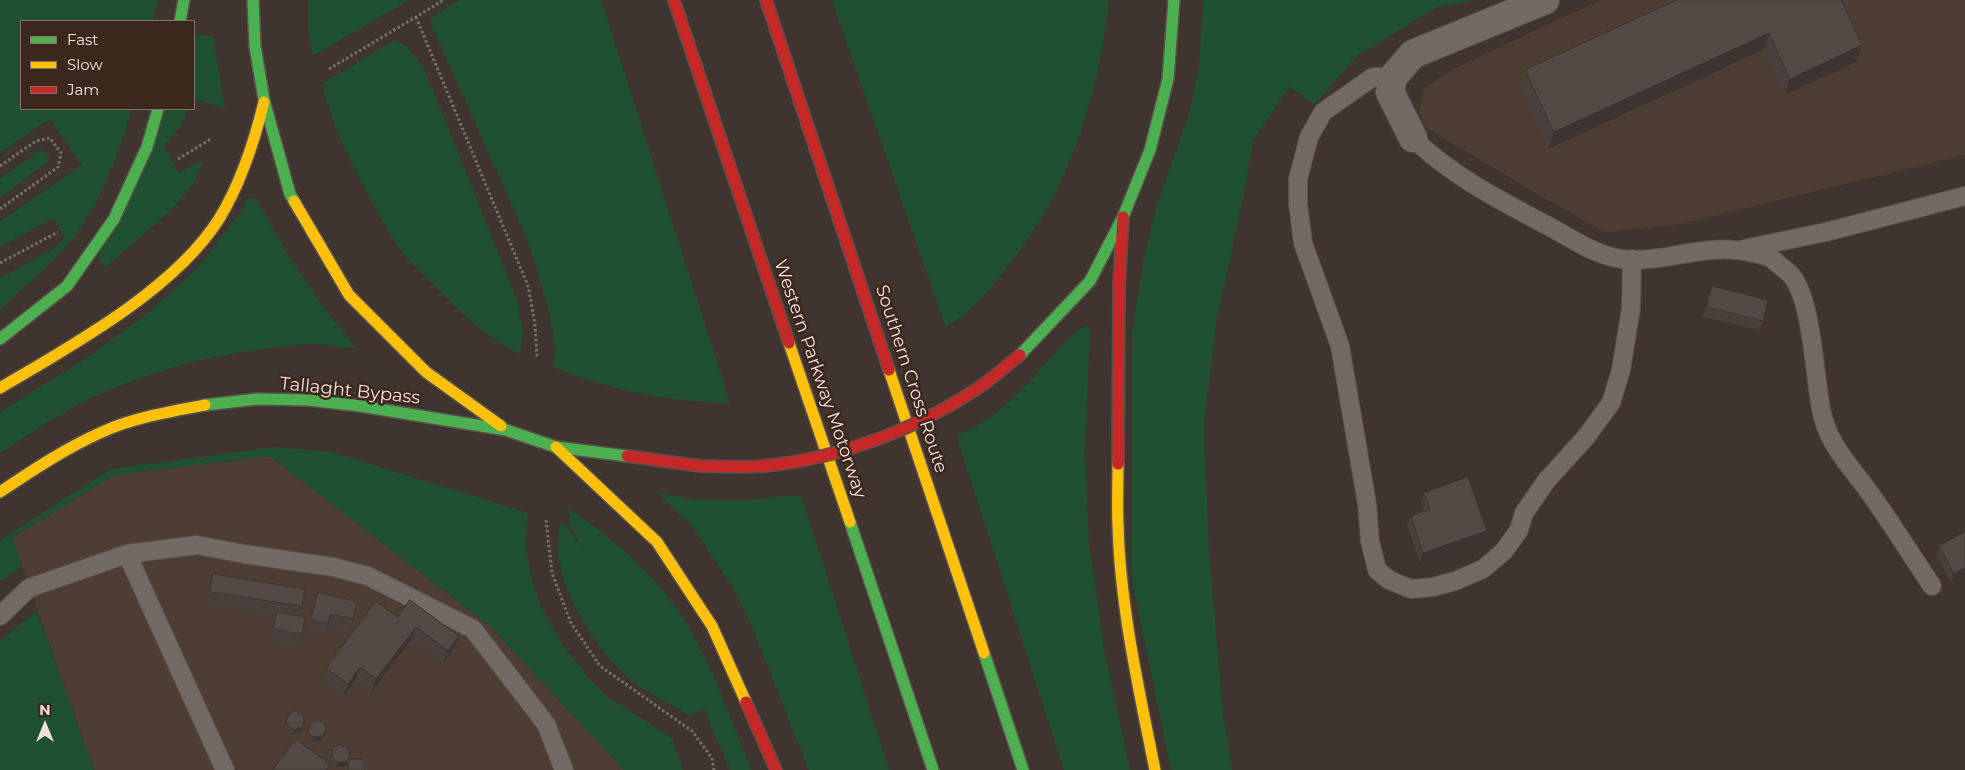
<!DOCTYPE html>
<style>
body{margin:0}
#map{position:relative;width:1965px;height:770px;overflow:hidden;background:#40342e;font-family:Montserrat,sans-serif}
canvas{display:block}
.legend{position:absolute;left:20px;top:20px;width:175px;height:90px;box-sizing:border-box;background:#3c271d;border:1px solid #847269;margin:0;padding:6px 9px;list-style:none;font-size:15px;color:#f0e2db}
.legend li{display:flex;align-items:center;gap:10px;height:25px}
.legend b{width:25px;border:1px solid #847269}
.north{position:absolute;left:20px;top:700px;width:50px;height:50px;-webkit-text-stroke:4px #3c271d;paint-order:stroke;rotate:0deg;font-size:14px;font-weight:700;line-height:20px;text-align:center;color:#f0e2db}
.north::after{content:'';display:block;margin:auto;width:18px;height:22px;background:#f0e2db;clip-path:polygon(50% 0,100% 100%,50% 72%,0 100%)}
</style>
<div id="map">
<canvas width="1965" height="770"></canvas>
<ul class="legend">
<li><b style="height:6px;background:#4caf50"></b>Fast</li>
<li><b style="height:6px;background:#ffc107"></b>Slow</li>
<li><b style="height:6px;background:#c62828"></b>Jam</li>
</ul>
<div class="north">N</div>
</div>
<script>
const g = document.querySelector('canvas').getContext('2d');
g.lineJoin = 'round';
function fillPath(path, color) { g.fillStyle = color; g.fill(path, 'evenodd'); }
function stroke(path, color, width, dash) { g.strokeStyle = color; g.lineWidth = width; g.lineCap = dash ? 'butt' : 'round'; g.setLineDash(dash || []); g.stroke(path); }
function write(font, color, halo, rows, align = 'center') {
  g.font = font + ' Montserrat,sans-serif'; g.lineWidth = 5; g.setLineDash([]); g.textBaseline = 'middle'; g.strokeStyle = halo; g.fillStyle = color; for (const [text, x, y, turn = 0] of rows) {
    g.save(); g.translate(x, y); g.rotate((+turn || 0) * Math.PI / 180); g.textAlign = isNaN(turn) ? turn : align; if (halo) g.strokeText(text, 0, 0); g.fillText(text, 0, 0); g.restore();
  }
}
fillPath(new Path2D(`
 M1601 0H1965V155L1676 225 1605 232 1551 202 1425 127 1419 112 1424 89 1455 68Z
 M270 456 492 628 624 770H94L12 538 114 475Z`), '#4d3d32');
fillPath(new Path2D(`
 M0 0H158L153 21H21V109H131C121 150 97 211 69 243 48 267 23 288 0 310V278L55 248 65 238 53 218 0 247V221L82 165 50 119 0 153Z
 M309 0H409L313 56 309 33Z
 M459 0H601L730 403C691 402 651 397 612 387 592 382 573 374 553 368L555 350 550 314 528 241 431 24 432 17Z
 M832 0H1109C1098 99 1068 195 1003 272 994 283 986 295 976 304 966 313 956 320 946 328Z
 M1203 0H1479L1437 7 1357 56 1314 105 1290 86 1253 141 1244 194 1217 317 1204 424 1209 553 1223 712 1232 770H1171L1131 575 1132 332 1143 263 1157 205 1188 117 1199 69Z
 M194 35 213 36 225 108 194 99Z
 M393 41C409 43 416 58 425 71L517 300 523 332 520 354C491 340 467 319 445 296 432 283 419 271 407 258 392 240 380 217 369 196 349 159 332 125 322 84Z
 M167 109H187L182 124 164 146 179 173 204 159 194 183 171 210 105 268 98 257Z
 M42 149 50 160 0 198V178Z
 M247 199H256L287 253 326 311 356 348C341 348 326 344 311 344 229 350 147 368 74 407 48 421 24 438 0 454V412L91 355 148 313 198 268 242 210Z
 M1084 326 1090 328 1085 453 1089 544 1105 653 1130 770H1064L957 437C972 428 989 419 1002 408 1032 385 1054 347 1084 326Z
 M274 447 332 452 528 513 525 544 531 577 540 605 561 643 588 677 609 698 672 738 683 770H624L492 628 270 456 114 475 12 538 22 566 0 582V540L111 469Z
 M658 493 699 500H748L801 495 889 770H809L749 619 730 583 694 528Z
 M568 508C621 544 669 586 698 644 719 684 734 728 751 770H730L704 709 689 715C671 704 652 696 636 684 597 654 545 574 561 524L566 526 585 552 570 526Z
 M37 611 45 633 94 770H0V641Z`), '#1f5031');
const lane = new Path2D(`
 M1393 77H1373L1323 112 1309 137 1298 179V204L1303 243 1340 346 1367 504 1370 541 1377 570 1389 580 1411 589 1433 587 1455 581 1483 569 1504 551 1519 530 1524 513 1547 480 1586 437 1611 403 1621 370 1631 308 1632 259
 M1413 138C1451 176 1505 203 1552 228 1574 240 1597 256 1622 259 1667 264 1706 241 1753 253 1758 254 1766 255 1771 258 1777 263 1783 268 1789 273 1814 297 1814 385 1823 418 1832 450 1854 470 1872 496 1893 526 1912 556 1932 586
 M1744 249 1826 232 1965 196
 M127 554 197 545 244 554 333 567 368 576 473 629 546 724 564 770
 M0 616 29 588 127 554 225 770`);
const street = new Path2D(`
 M1413 138 1390 92 1393 77 1413 54 1545 0`);
const fast = new Path2D(`
 M253 0 255 46 264 100 290 194 294 201
 M180 21 184 0
 M0 339 67 286 114 219 147 147 158 109
 M1020 355 1090 281 1123 217 1150 150 1168 79 1174 0
 M205 405 257 399 308 400 360 406 506 430 556 447 627 456
 M850 522 933 770
 M984 653 1023 770`);
const slow = new Path2D(`
 M294 201 349 295 426 372 501 426
 M789 343 850 522
 M889 370 984 653
 M0 388C71 346 174 290 219 219 241 183 254 143 264 102
 M556 447 657 542 712 626 746 702
 M1118 464C1118 484 1117 505 1118 525 1120 606 1139 690 1155 770
 M0 492C33 470 66 448 102 432 132 418 172 411 205 405`);
const jam = new Path2D(`
 M674 0 789 343
 M766 0 889 370
 M627 456 700 466
 M1118 464 1119 287 1123 217
 M746 702 776 770`);
stroke(lane, '#5a504b', 20);
stroke(street, '#5a504b', 30);
stroke(fast, '#5a504b', 14);
stroke(slow, '#5a504b', 14);
stroke(jam, '#5a504b', 14);
stroke(new Path2D(`
 M416 17 528 286 535 324 537 358
 M329 69 444 0
 M178 159 211 139
 M0 166 36 141 50 138 61 153 58 167 0 209
 M0 263 58 232
 M546 520 552 573 571 623 600 666 692 731 712 758 714 770`), '#78706c', 3, [2.5, 2.5]);
stroke(lane, '#726a64', 18);
stroke(street, '#726a64', 28);
stroke(fast, '#4caf50', 11);
stroke(slow, '#ffc107', 11);
stroke(jam, '#c62828', 11);
const jamBridge = new Path2D(`
 M700 466C722 466 743 468 765 466 842 458 920 428 984 384 997 375 1008 364 1020 355`);
stroke(jamBridge, '#5a504b', 14, []);
stroke(jamBridge, '#c62828', 11);
fillPath(new Path2D(`
 M1677 0 1856 62 1784 95 1763 50 1548 149 1519 87 1525 70Z
 M1712 286 1763 321 1760 330 1703 317 1708 296Z
 M1424 493 1487 531 1483 541 1420 563 1407 525 1411 516 1424 511 1421 502Z
 M1965 532V576L1951 583 1936 556 1939 546Z
 M213 574 302 606 299 616 302 634 297 648 269 642 272 625 275 616 206 605 208 588Z
 M318 592 353 619 348 633 327 627 323 637 306 633 313 605Z
 M397 617 459 636 454 649 443 664 411 640 371 693 355 681 343 697 322 682 326 668Z
 M289 714 301 731 293 735 287 732 284 727Z
 M308 728 326 729 321 741 312 742 307 738 306 732Z
 M332 753 350 757 348 762 344 767H336L331 763 330 758Z`), '#48403b');
fillPath(new Path2D(`
 M1769 33 1763 50 1548 149 1554 132Z
 M1862 45 1856 62 1784 95 1790 79Z
 M1487 531 1483 541 1420 563 1423 553Z
 M1965 568V576L1951 583 1954 574Z
 M416 627 411 640 371 693 376 679Z
 M459 636 454 649 443 664 448 651Z
 M360 667 355 681 343 697 348 684Z
 M303 726 301 731 293 735 295 730Z
 M326 729 321 741 312 742 314 737Z
 M350 757 348 762 344 767H336L337 762Z`), '#3b3430');
const building = new Path2D(`
 M1677 0H1841L1862 45 1790 79 1769 33 1554 132 1525 70Z
 M1712 286 1768 300 1763 321 1707 307Z
 M1468 477 1487 531 1423 553 1411 516 1430 509 1424 493Z
 M1965 532V568L1954 574 1939 546Z
 M213 574 305 589 302 606 210 592Z
 M318 592 357 602 353 619 331 614 328 624 311 619Z
 M410 600 459 636 448 651 416 627 376 679 360 667 348 684 326 668 376 601 397 617Z
 M277 612 305 617 302 634 273 629Z
 M294 711 302 714 304 720 303 726 295 730 289 727 286 722 289 714Z
 M319 720 324 723 326 729 322 736 314 737 309 734 308 728 311 723Z
 M296 739 330 764 326 770H273Z
 M340 745 348 748 350 757 346 762H337L333 758 332 753 334 747Z
 M352 759H361L365 764V770H348V763Z`);
fillPath(building, '#544a45');
stroke(building, '#3b3430', 1);
write('18px', '#f0e2db', '#3c271d', [
 ["Western Parkway Motorway",820,379,71],
 ["Southern Cross Route",911,379,72],
 ["Tallaght Bypass",350,391,6]
]);
</script>
